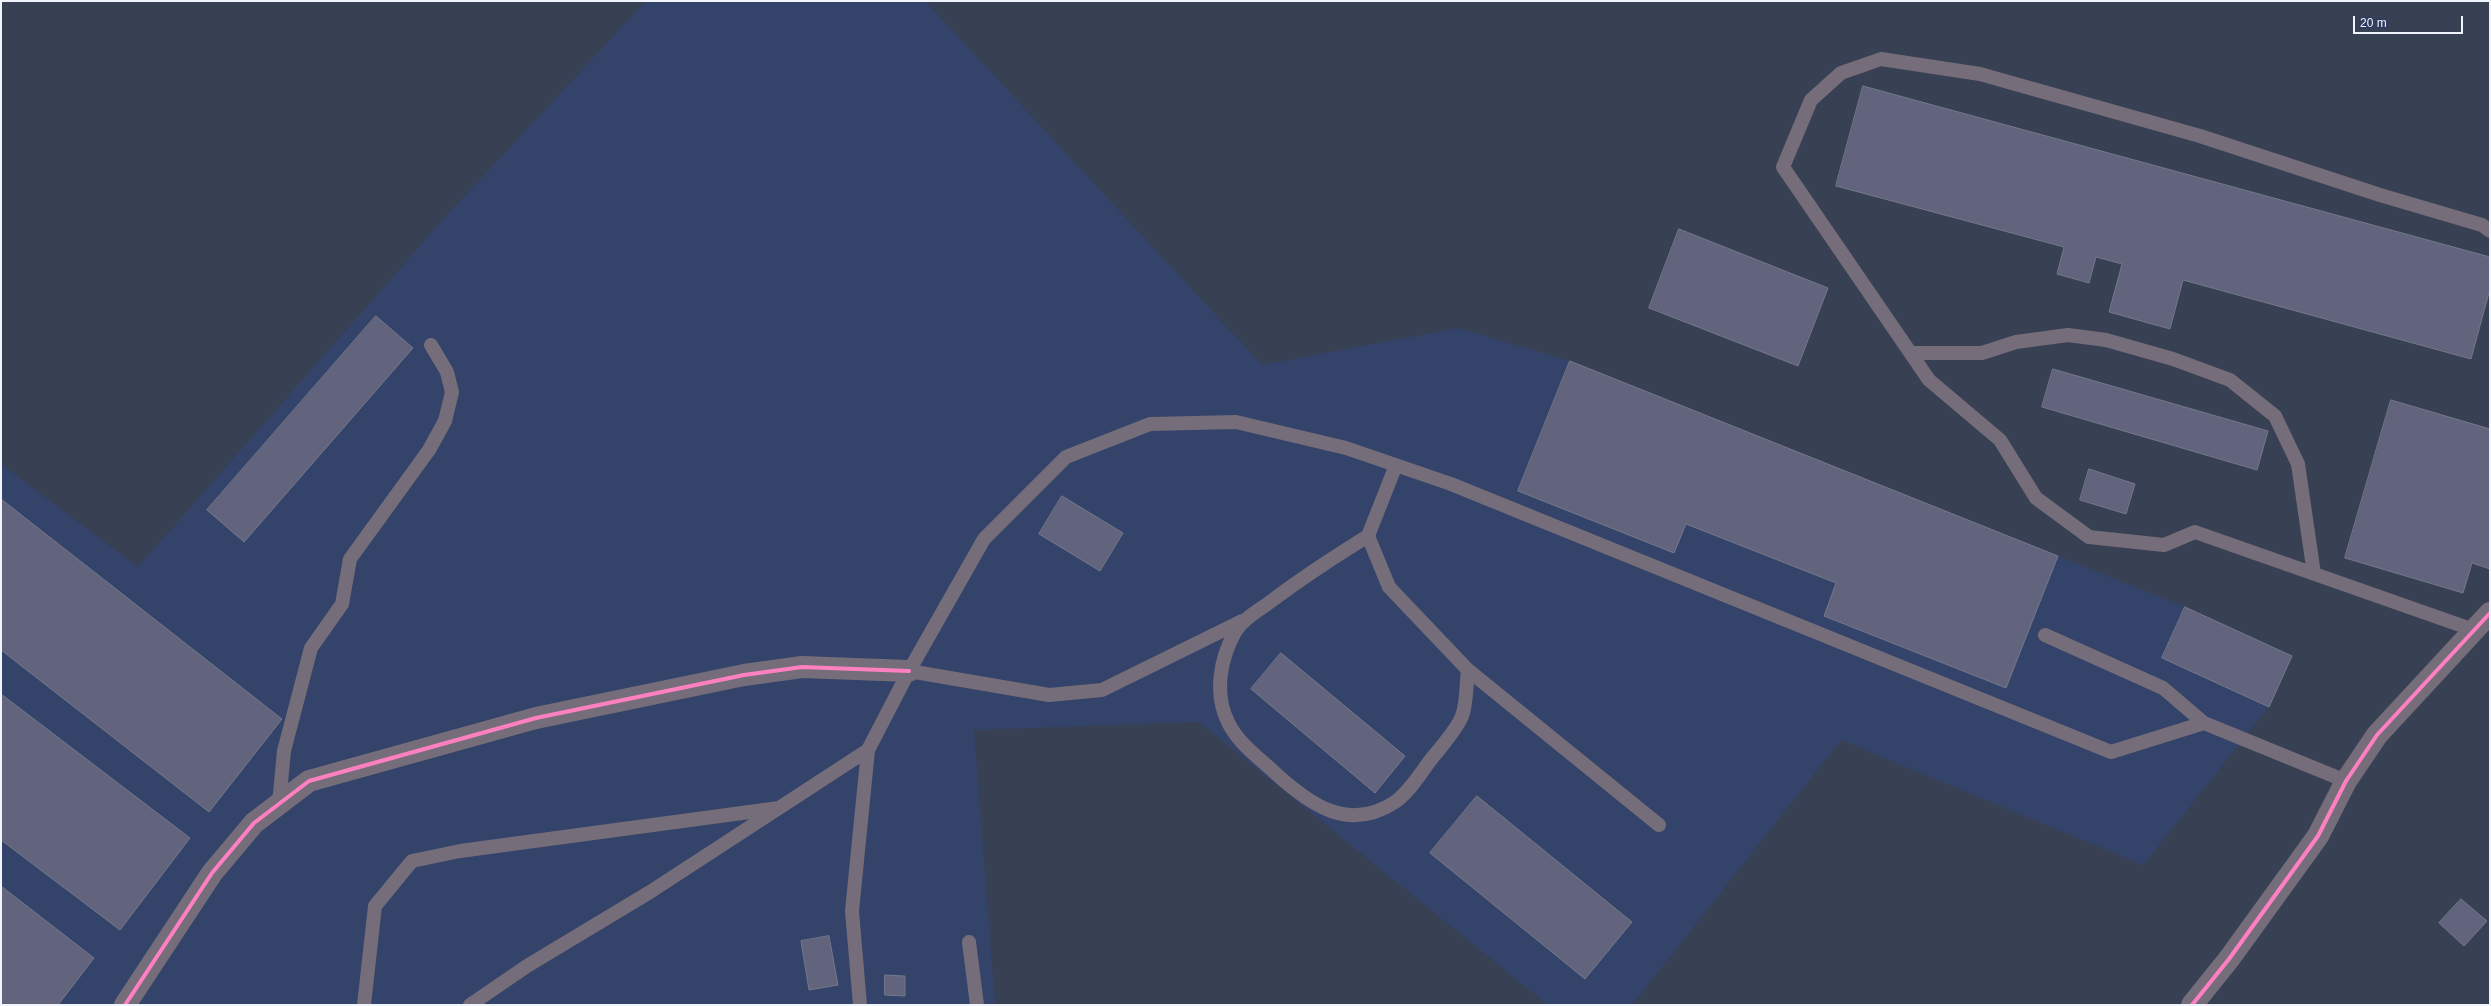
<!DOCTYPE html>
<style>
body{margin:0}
#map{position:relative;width:2491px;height:1006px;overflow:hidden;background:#384053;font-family:Helvetica,sans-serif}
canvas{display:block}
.frame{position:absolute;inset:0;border:2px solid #f0f4fd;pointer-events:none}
.scale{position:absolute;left:2353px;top:16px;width:110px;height:18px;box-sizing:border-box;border:2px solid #f0f4fd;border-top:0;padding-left:5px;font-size:12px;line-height:14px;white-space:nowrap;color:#f0f4fd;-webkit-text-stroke:3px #2d3b5e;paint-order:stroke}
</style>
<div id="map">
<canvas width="2491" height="1006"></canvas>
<div class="frame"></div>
<div class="scale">20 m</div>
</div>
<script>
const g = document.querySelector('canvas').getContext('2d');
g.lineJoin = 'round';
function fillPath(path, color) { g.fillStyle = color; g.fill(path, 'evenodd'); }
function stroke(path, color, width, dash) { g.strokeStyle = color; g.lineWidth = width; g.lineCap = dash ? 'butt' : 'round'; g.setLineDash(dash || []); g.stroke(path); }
fillPath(new Path2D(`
 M646 1H925L1262 365 1458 328 1570 361 2185 607 2292 656 2269 707 2143 865 1841 740 1632 1005H1548L1199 722 974 730 995 1005H1V464L138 567 448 214Z`), '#344369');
const building = new Path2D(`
 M1863 86 2490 257V289L2471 359 2183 280 2170 329 2109 312 2122 264 2096 257 2089 283 2057 274 2064 247 1836 186Z
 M1679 229 1828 288 1798 366 1649 308Z
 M376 316 413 348 244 542 207 510Z
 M1570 361 2058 556 2006 688 1824 616 1836 583 1686 524 1674 553 1518 491Z
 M2053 369 2268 431 2257 470 2042 407Z
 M2391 400 2490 429V569L2472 563 2463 593 2345 558Z
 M2089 469 2135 484 2126 514 2080 500Z
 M1062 496 1123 533 1100 571 1039 534Z
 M1 499 282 719 209 812 1 650Z
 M2185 607 2292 656 2269 707 2162 658Z
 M1281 653 1405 756 1375 793 1251 689Z
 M1 694 190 838 120 930 1 840Z
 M1477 796 1632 922 1585 979 1430 853Z
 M1 886 94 958 58 1005H1Z
 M2461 899 2487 921 2464 946 2439 923Z
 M829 936 838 985 809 990 801 941Z
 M885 975 905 976V996L885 995Z`);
fillPath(building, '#62647e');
stroke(building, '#747889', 1);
stroke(new Path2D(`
 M1911 353H1982L2016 342 2068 335 2106 340 2173 359 2230 380 2275 416 2298 464 2314 574
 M1396 465 1368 536 1389 587 1468 670 1659 825
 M1368 536C1334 557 1302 578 1270 602 1258 611 1243 619 1235 632 1220 659 1214 694 1228 722 1237 742 1258 757 1274 772 1309 804 1348 833 1395 802 1408 793 1420 775 1429 762 1438 750 1457 730 1462 716 1467 703 1466 685 1468 670
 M2474 630 2195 532 2164 545 2089 537 2036 498 2000 440 1929 380 1783 167 1811 100 1841 73 1881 59 1980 74 2200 136 2380 195 2482 225 2490 231
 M2045 635 2163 688 2204 723
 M909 671 1049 695 1102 690 1242 621
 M279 804 284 751 311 648 342 604 350 559 429 450 445 421 452 392 447 372 431 345
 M969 942 977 1005
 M364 1005 375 906 412 861 460 851 779 808
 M470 1005 527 966 650 892 868 750
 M860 1005 852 911 868 750 909 671 984 539 1066 457 1150 424 1236 422 1346 448 1451 484 2111 752 2204 723 2346 781`), '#756d7a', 14);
stroke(new Path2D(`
 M125 1005 212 873 254 823 309 781 536 718 744 675 802 667 909 671
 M2192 1005 2229 959 2318 836 2346 781 2377 735 2490 613`), '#756d7a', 22);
stroke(new Path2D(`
 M125 1005 212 873 254 823 309 781 536 718 744 675 802 667 909 671
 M2192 1005 2229 959 2318 836 2346 781 2377 735 2490 613`), '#ff80c0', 4);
</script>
